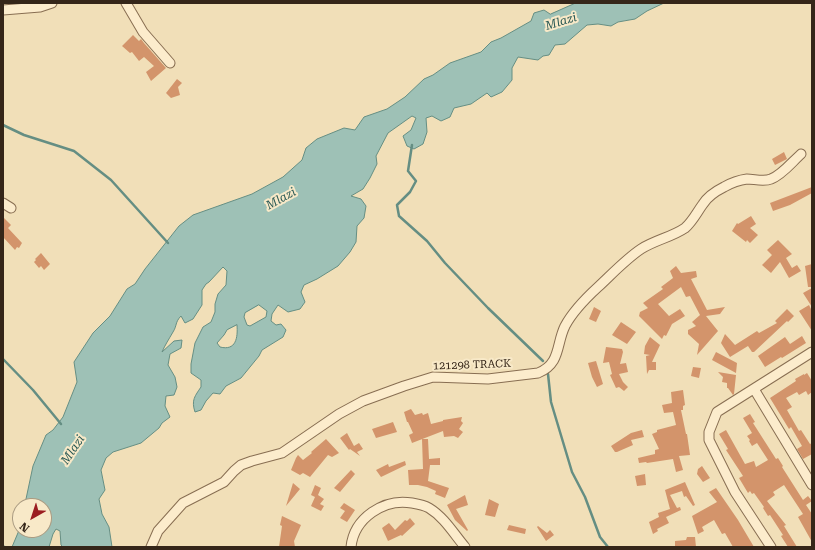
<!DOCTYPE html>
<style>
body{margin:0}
#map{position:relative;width:815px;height:550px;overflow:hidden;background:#f1dfb8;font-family:"Roboto Serif",serif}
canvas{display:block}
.frame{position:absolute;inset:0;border:4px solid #352619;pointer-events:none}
.north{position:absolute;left:12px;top:498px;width:40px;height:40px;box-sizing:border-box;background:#f8e9c8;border:1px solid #aa9b82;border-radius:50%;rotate:219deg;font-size:11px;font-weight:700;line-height:16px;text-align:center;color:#352619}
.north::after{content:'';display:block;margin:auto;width:14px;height:18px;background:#9b1e21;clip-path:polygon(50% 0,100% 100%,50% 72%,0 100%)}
</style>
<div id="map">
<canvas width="815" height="550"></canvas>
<div class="frame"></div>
<div class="north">N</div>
</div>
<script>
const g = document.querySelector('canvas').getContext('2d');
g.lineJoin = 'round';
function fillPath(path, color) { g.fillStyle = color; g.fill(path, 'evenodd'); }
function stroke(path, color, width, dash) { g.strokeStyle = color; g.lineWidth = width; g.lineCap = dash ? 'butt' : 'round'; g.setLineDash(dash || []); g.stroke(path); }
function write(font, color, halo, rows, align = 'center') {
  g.font = font + ' "Roboto Serif",serif'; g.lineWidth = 4; g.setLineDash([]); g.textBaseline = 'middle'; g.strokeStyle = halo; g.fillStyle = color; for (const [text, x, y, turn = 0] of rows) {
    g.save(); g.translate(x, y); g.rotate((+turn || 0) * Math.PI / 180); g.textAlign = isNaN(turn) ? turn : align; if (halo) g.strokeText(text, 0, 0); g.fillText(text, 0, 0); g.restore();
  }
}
const water = new Path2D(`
 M576 3H664L647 11 635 19 618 22 611 26 598 24 587 25 565 44 555 45 549 55 543 56 538 60 518 57 512 68V80L502 92 491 97 487 93 471 104 454 108 450 117 441 121 432 116 426 118 427 132 423 144 414 149 407 146 403 136 411 130 416 118 412 116 388 133 376 156 377 164 370 178 363 189 351 196 361 199 366 206 364 218 357 226 356 242 350 252 338 266 317 279 304 285 301 292 305 302 300 309 288 312 278 305 272 314 271 321 276 325 281 324 286 330 283 337 262 350 259 356 241 378 226 386 220 394 213 393 206 401 201 410 195 412C191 400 195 396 201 387V380L191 373V364L195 343 203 327 211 322 215 312V304L218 294 226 285 227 271 223 267 209 282 206 284 202 290V305L193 319 185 323 181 316C175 322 177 326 173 332 169 339 165 345 162 352L174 341 182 340 181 348 170 354 168 365 175 377 177 387 174 395 166 396 165 406 170 417 162 423 159 428 141 443 113 452 106 458 101 470 105 490 99 499 102 514 109 527 112 547H63L61 545 60 531 56 529 53 534 49 547H12L20 528V530H44V506H26V499L33 466 46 435 53 430 63 417 77 382 74 362 93 333 110 316 127 289 135 284 145 269 179 226 193 215 252 194 283 177 302 160 306 148 317 139 344 128 355 130 364 117 387 109 405 97 424 79 433 75 450 63 481 52 491 42 501 38 531 21 534 13 544 10 550 14ZM259 305 267 311 266 317 250 326 247 325 244 317 245 313ZM237 325C238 338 236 351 220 347L217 343 224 335 227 330Z`);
fillPath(water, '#9ec1b6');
stroke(water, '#658e83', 1);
stroke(new Path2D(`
 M3 125 24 135 74 151 111 180 168 243
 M412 145 408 171 416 181 410 192 397 205 399 216 427 241 445 263 488 308 543 361
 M3 359 33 390 61 424
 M548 374 551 402 572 472 585 497 600 537 608 547
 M3 546 4 547`), '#658e83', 2.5);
fillPath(new Path2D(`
 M133 35 139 41 141 39 144 43 166 68 151 81 146 72 154 66 144 57 139 61 132 52 130 53 122 46Z
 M177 79 182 83 178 87 180 95 171 98 166 93Z
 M784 152 787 159 775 165 772 159Z
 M812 187V193L790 205 773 211 770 203Z
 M751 216 756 224 750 228 758 235 750 243 747 240 746 242 732 231 737 223 738 224Z
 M3 217 11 225 8 228 22 243 19 248 17 247 15 250 3 237Z
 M778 240 792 254 786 258 792 268 797 265 801 271 789 278 780 262 771 273 762 265 772 255 767 250Z
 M41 253 50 264 44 270 41 266 39 268 34 262 36 260 35 259Z
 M812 264V287H808L805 266Z
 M676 266 681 273 696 271 697 277 691 279 707 310 725 307 720 314 706 316 718 331 697 355 699 344 688 334V330L696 326 692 322 700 315 690 296 686 297 681 287 658 304 669 316 680 309 685 316 672 324 666 336 664 335 662 339 639 316 640 312 648 308 643 303 663 289 661 287 673 278 670 271Z
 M812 288V307L803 293Z
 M809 305 812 311V331L799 311Z
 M594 307 601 311 596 322 589 319Z
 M787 309 794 316 788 322 787 321 754 352H752L748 346 730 357 721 343 725 334 735 345 757 331 759 333 777 323 775 321Z
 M621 322 636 332 627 344 612 335Z
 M802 336 806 343 782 358 781 357 765 367 758 356 785 337 790 344Z
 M650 337 660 345 652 362H656V370H649L647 374 646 356 650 355 644 354 645 346Z
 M606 347 622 349 623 352 620 364 626 363 628 372 619 374 623 382 628 387 624 391 619 387 616 388 610 375 612 374 609 362 603 363Z
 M716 352 737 363 736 373 712 360Z
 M596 361 603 384 597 387 592 377 588 363Z
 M693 367 701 368 699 378 691 376Z
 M718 372 736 375 734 394 733 395 728 388H727V383L722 382 723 377Z
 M807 373 812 381V392L808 395 806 391 799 395 797 392 786 398 792 407 787 410 799 431 801 430 810 444 812 443V454L803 459 797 449 802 446 791 427 789 429 770 398 796 381 795 379 804 374V375Z
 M683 390 685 405 683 406V410H681L686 434H687L690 455 679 456 683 470 676 472 673 459 647 463 646 462 639 463 638 458 655 454V450L659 449 652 434 657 432V430L676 425 673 412 664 413 662 405 672 403 671 392Z
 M411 409 415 415 422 413 423 415 428 413 431 424 443 421V420L462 417 461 421 463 423 459 429 463 432 458 438 454 436 444 437 443 431 412 443 409 435 413 433 408 422H407L404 412Z
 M750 414 755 422 753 423 776 459 778 458 783 466 782 467 803 500 808 496 812 501 806 505 812 514V542L798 517 803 514 784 485 773 492 775 495 767 501 786 525 784 526 797 547H788L781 536 783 535 770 515 768 516 763 508 764 507 754 493 752 494 750 491 748 493 739 478 743 476 726 450 728 449 719 434 726 430 745 464 754 461 756 467 768 460 757 443 752 446 749 441 750 440 747 436 752 433 743 418Z
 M393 422 397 432 376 438 372 429Z
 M642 430 644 437 631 440 633 445 617 452H615L611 446 631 433Z
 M347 433 354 446 359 443 363 449 357 452 360 456 350 449 349 450 340 438Z
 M326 439 339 453 332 457 328 455 310 477 303 473 300 475 291 470 296 458 298 455 303 460 312 453 311 452Z
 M422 439H428L429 459 440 458V465H430L428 481 449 488 445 498 435 494 436 491 427 487 418 485H409L408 470 423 469Z
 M405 461 406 465 381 477 376 470 388 464 389 467Z
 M702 466 710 478 703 482 697 474 698 469Z
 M351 470 355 474 340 492 334 488Z
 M645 474 646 485 637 486 635 476Z
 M685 482 695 505 693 506 686 496 684 497 682 491 670 495 677 508 680 507 681 510 666 517 669 523 657 529 658 531 653 534 649 522 659 517 658 513 670 509 665 490Z
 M293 483 300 489 286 506Z
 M315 485 321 488 318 495 324 499 320 504 324 506 321 511 311 506 315 497 311 495Z
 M716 488 738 520 754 547H733L725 533 722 534 714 520 702 527 704 531 698 534 692 516 717 502 709 492Z
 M465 495 468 505 456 509 468 530 467 531 455 520 447 505Z
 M489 499 499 504 495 517 485 515Z
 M344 503 355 510 347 522 340 518 345 511 340 508Z
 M282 516 301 525 294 541 295 547H279L282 526 280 525Z
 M410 518 415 524 402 536 401 535 388 541 382 528 389 523 395 530 405 520 407 521Z
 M509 525 526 529 525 534 507 530Z
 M538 526 547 533 550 530 554 535 546 541 537 527Z
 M687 537H695L696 547H675V541L686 540Z`), '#d3946b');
const street = new Path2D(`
 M126 3 143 32 170 63
 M3 10 40 7 52 3
 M3 203 11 208
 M754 389 812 485
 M151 547 158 531 183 503 224 482 234 471 241 465 252 461 282 453 339 414 363 401 404 386 433 377 488 379 538 373C561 364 556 344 565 326 573 311 586 298 598 287 612 274 626 259 641 249 655 240 672 237 685 228 693 221 697 212 703 204 708 196 716 191 724 187 731 183 739 180 747 179 754 179 764 182 771 179 782 175 792 162 801 154
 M351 547C354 518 384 498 412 503 418 504 424 505 429 508 444 517 454 534 465 547
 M771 547 735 492 709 440V432L717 412 812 352`);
stroke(street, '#886e52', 11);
stroke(street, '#fceccc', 9);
write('11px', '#352619', '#f8e9c8', [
 ["121298 TRACK",472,365,-2]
]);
write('italic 12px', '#275753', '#f8e9c8', [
 ["Mlazi",561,22,-17],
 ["Mlazi",281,199,-29],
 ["Mlazi",73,450,-56]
]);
</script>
